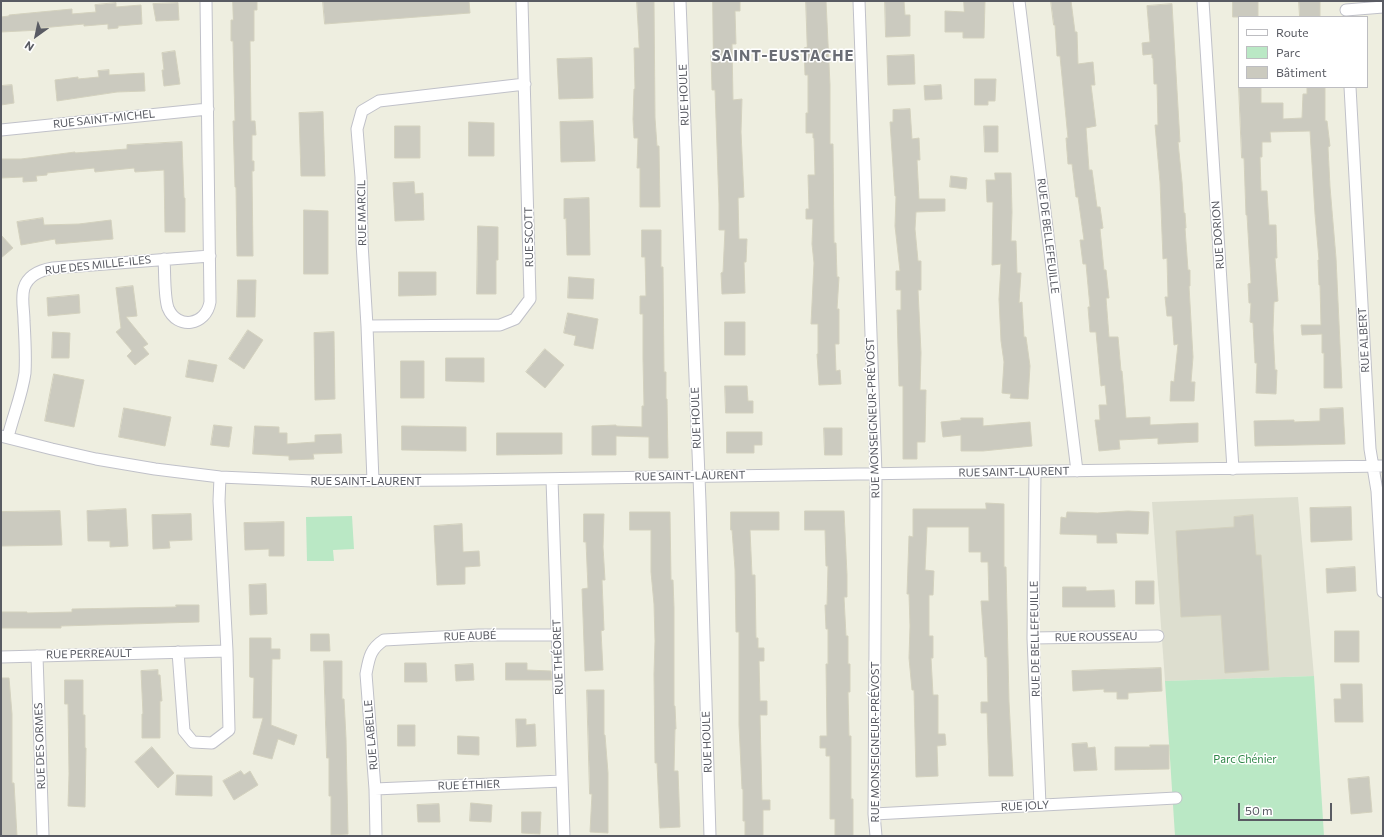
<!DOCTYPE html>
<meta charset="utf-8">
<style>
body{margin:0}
#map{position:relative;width:1384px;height:837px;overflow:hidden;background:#eeeee0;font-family:Commissioner,sans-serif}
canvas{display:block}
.frame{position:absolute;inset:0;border:2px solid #595b63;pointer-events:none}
.legend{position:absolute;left:1238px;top:16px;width:130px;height:72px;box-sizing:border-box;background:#fff;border:1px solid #bdbdc1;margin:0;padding:5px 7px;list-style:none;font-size:12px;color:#595b63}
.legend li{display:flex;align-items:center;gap:8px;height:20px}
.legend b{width:20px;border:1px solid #bdbdc1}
.north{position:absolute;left:16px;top:16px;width:40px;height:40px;-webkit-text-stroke:3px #fff;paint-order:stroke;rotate:213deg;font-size:11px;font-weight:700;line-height:16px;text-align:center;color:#595b63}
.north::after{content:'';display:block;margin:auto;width:14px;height:18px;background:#595b63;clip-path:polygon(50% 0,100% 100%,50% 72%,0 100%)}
.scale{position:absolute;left:1238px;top:803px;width:94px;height:18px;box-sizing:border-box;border:2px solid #595b63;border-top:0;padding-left:5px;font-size:12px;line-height:14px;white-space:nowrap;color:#595b63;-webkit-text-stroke:3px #fff;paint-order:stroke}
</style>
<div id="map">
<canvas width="1384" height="837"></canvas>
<div class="frame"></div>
<ul class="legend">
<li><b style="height:5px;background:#fff"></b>Route</li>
<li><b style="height:11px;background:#bae8c5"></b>Parc</li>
<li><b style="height:11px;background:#cbcabf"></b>Bâtiment</li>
</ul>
<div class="north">N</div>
<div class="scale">50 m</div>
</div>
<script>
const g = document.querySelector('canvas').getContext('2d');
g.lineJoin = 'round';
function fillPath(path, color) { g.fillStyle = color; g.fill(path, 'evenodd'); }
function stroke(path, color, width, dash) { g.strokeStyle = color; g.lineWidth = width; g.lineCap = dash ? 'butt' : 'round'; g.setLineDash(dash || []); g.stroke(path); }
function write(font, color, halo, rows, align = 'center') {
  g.font = font + ' Commissioner,sans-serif'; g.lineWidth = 3; g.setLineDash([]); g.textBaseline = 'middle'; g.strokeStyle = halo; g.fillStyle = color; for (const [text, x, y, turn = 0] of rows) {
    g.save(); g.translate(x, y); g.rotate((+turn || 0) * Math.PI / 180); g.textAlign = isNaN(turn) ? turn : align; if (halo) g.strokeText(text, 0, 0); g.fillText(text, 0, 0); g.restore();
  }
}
fillPath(new Path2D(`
 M1298 497 1314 676 1165 681 1152 502Z`), '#dddecf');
fillPath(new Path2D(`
 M352 516 354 549 333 550 334 561H307L306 517Z
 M1314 676 1324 836H1175L1165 681Z`), '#bae8c5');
const building = new Path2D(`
 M233 1H257V10H254V41H250L251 121H255L256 135H252V161H254V171H252L253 256H237L236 187H235L233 121H235L234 83 233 41H231V20H233Z
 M323 1H469L470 13 325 24Z
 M637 1H654L655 118 657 146H659L660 207H640V168H637L638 138H634L633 119 634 89H635L634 48H639Z
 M713 1H740V11H735L736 44H732L733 100 742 99 741 132 744 197 738 198 739 239H747L746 262H744L745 293 722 294 721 273 723 272 725 230H719V204L715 90H712L711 55H713Z
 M806 1H826L830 85V144H833L834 243H836L837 277H839L837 309H839V344H835L836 371 840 370 841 384 819 385 817 354H818V324H811L814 263 812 244 813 219H806V209H809L808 175H815L814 138H813V133H806V113H808V75H805L804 48 807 47Z
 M885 1H904L905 15H910V36L886 37Z
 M964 1H985L984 38H963V32H945V11L964 12Z
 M1051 1H1071L1075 32H1077L1078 64 1093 62 1095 85H1091L1096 126 1086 128 1089 170H1092L1097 207H1100L1103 228 1100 229 1104 270H1106L1109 298H1106L1109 337H1118L1121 371H1122L1126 418 1150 417V425L1198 423V442L1158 444V438L1119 440 1120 449 1099 451 1095 420H1100L1099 405H1107L1105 385 1101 386 1096 332H1090L1088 307H1090L1086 264H1083L1080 240H1084L1078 197H1076L1072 164H1068L1066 138H1068L1060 56H1057L1055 25H1054Z
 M1233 1H1258V17H1233Z
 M1299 1H1320V17H1300Z
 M116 3V7L141 5 142 24 118 26V28L108 29V24L84 26V24L41 28V30L1 32V17L9 16V15L72 9V14L96 12 95 5Z
 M178 3 179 20 156 21 153 4Z
 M1172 4 1180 142H1178L1182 182 1184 213H1185L1186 228H1185L1188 270H1190V286H1189L1193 357 1191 382H1195L1194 401H1170L1171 381 1174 382 1178 344 1174 345 1172 316H1167L1165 297H1168L1167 258 1163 259 1160 182 1155 125H1158L1157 84H1154L1153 58H1152V54L1143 55 1142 43 1150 42 1147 6Z
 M175 51 180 84 164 86 162 70H164L162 53Z
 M914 55 915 84 888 85 887 56Z
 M592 58 593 98 559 99 557 59Z
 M109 70V75L144 73 145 91 117 92 57 101 55 80 78 77V79L99 77 98 71Z
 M975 79H996L995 101H988V105H975Z
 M12 85 14 103 1 105V86Z
 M941 85 942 99 925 100 924 86Z
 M1239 87H1261V103H1283V119L1302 118 1303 94H1307V87H1325V121H1327L1330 146 1328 147 1330 187 1336 258 1342 388H1324V353H1322V334L1302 335 1301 325H1321L1320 285H1319L1318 260H1319L1315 214 1310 131 1270 132 1271 142H1262V157H1260L1261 191H1267L1269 225H1276L1277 258H1275L1278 301 1274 302 1273 330 1275 370H1277L1276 394 1256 393 1257 363H1255L1253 323 1250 322 1251 303H1249L1248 284 1251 283 1247 215H1246L1244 158H1242Z
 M910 109 912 139 919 138 920 160H917L919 199H945V211L916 212 915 229 918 261H921V290H918L921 353 920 390H926L925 442H917V459H903V386H899L897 310H901V290H896V271H900L895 226 896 196H895L890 122H893V110Z
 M323 112 325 176H301L299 113Z
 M593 121 595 161 561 162 560 122Z
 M469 122 494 123V156H469Z
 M395 126H420V158H395Z
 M984 126H998V152H985Z
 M182 142 184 198H185V232H165L164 170 135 172 134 168 95 172 94 168 47 173V175L36 176 37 181 23 182V177L1 178V159H21L75 152V153L127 149V145Z
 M995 173H1011L1012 212 1011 241H1016L1017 273H1021L1019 303 1022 302 1024 337H1026L1030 366 1028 399 1010 398 1011 394 1002 393 1004 362 1001 341 999 299 1001 264 992 265 993 202H987L986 180H995Z
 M951 176 967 178 966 189 950 187Z
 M414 182 415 194 423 193 424 220 395 221 393 183Z
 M589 198 590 255H567L566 218 564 219V199Z
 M304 210 328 211V274H304Z
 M43 218 44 225 79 224 111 220 113 239 56 244 55 239 21 245 17 222Z
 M478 226 498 227V260H496V294H477Z
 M642 230H661V267H663L664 372H666V399H667L668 458H649V437L616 436V455H592V426L616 425V426L642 427V406H644L643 359V314H640V296H646L645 257H642Z
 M1 235 13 248 1 258Z
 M399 272H436V295L399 296Z
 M569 277 594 279 593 299 568 298Z
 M238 280H256L255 317H237Z
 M133 286 137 316 126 317 148 344 143 347 149 354 135 365 127 356 132 351 116 332 121 328 116 288Z
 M79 295 80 313 48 316 47 298Z
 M568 313 598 319 593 349 574 345 576 336 564 333Z
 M725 322H745V355H725Z
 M248 330 263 340 244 369 229 359Z
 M53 332 70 333 69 358H52Z
 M334 332 335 399 315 400 314 333Z
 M545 349 564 365 545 388 526 372Z
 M446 358H484V382L446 381Z
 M189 360 217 365 213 382 186 377Z
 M401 361H424V398H401Z
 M54 374 84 380 74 427 45 421Z
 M725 386H747L748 401H753V413H726Z
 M124 408 171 417 165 446 119 437Z
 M1343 408 1345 444 1255 446 1254 421 1294 420V422L1320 421V409Z
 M961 418H983V426L1030 422 1032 446 983 451H961V435L943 437 941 422 961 420Z
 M214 425 232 427 229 447 211 445Z
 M255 426 279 427V433H287V444L315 442V435L341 434 342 453 313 454 314 459 289 460V456L253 454Z
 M402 426 466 427V451L402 450Z
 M824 428H842V455H825Z
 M727 432H762V445H754V453H727Z
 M497 433H562V454L497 455Z
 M986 503 1004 504V567H1006L1009 702 1013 776H989L987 713H981V702H988L987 657H985L981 601H989L988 562H981V552H969V527H927L925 570 934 571 933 595H929V636H933V658H931L933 695H938V734H945L946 745 937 746 938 776 916 777 914 690H912L909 658 910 626 909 594H907L909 536 913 537V509H986Z
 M1351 507 1352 540 1311 542 1310 508Z
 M126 509 128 546 110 547V541H88L87 511Z
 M60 511 62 545 1 546V512Z
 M805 511H844L847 575V597H844L846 636H848V664H850V692H848L849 736H851V799H853V836H835V819H830V756H826V748H820V736H827L826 664H828V629H826L825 605H827L828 566H826L825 530H805Z
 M1128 511 1149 512 1148 534 1116 533 1117 543H1097V535L1060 534 1061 517 1066 518 1067 512 1097 513Z
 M630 512H670L671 580H673L674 608V706H675L676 729H675L674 771H678L680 827 660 828 657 763H655L654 674 655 641 654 604 651 572V530H630Z
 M731 512H779V530H750L752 575H755L756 638H758V648H764V661H759L760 701H767V715H760L762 800H770V810H763V836H745V821H743V789H742L739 725V632H736L735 569 732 530H731Z
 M191 514 192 540 169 541 170 548 153 549 152 515Z
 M584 514H604L603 547 605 580H602L604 630 601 631 603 670 585 671 582 589 588 588 586 542H584Z
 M1253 515 1256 555H1261L1269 670 1225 673 1221 615 1181 617 1176 531 1234 527V517Z
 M284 522V556H269V549L245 550 244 523Z
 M462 524 463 552 479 551 480 566 465 567V584L437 585 434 526Z
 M1355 567 1356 591 1327 593 1326 569Z
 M1136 581H1154V604H1136Z
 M266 584 267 614 250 615 249 585Z
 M1063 587H1086V591L1114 590 1115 607H1063Z
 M176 605H199V622L61 626V628H1V612H27V613L72 612V609L176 607Z
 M1335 631H1359V662H1335Z
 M311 634H329L330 651H311Z
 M250 638H271V649H280V659H272L271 725 297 735 294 745 278 739 272 759 253 754 263 718H253L254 678 250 677Z
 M324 661H342V699H344L346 738 348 834 331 835V796H329V758H327Z
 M405 663H426L427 682H405Z
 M506 663H527V670L551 671 552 680H506Z
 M473 664 474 680 456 681 455 665Z
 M1161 668 1162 691 1128 693V699H1117V692H1104V689L1073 691 1072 671Z
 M158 670V675H160L162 701H160V738H142V714H143L141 671Z
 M1 678H9L12 714V783H14L17 836H1Z
 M65 680H83V715H85V748H86L85 807 68 806 69 774 68 704H65Z
 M1341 684H1362L1363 722H1335L1334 699H1341Z
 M587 690H604V735H605L608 773V833L590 832 592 794H590Z
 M516 719H526V725L535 724 536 746 517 747Z
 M398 725H415V746H398Z
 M458 736 479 737V755L458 754Z
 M1087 743 1088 748 1095 747 1097 770 1074 771 1072 744Z
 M1150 745H1169V769L1115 770V747H1150Z
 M152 747 174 773 158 788 135 762Z
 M241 771 244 775 250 771 258 785 234 800 223 781Z
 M177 775 212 776V796L176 795Z
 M1369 777 1372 812 1351 814 1348 779Z
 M471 803 492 805 491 822 470 821Z
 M439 804 440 822H418L417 805Z
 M522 812H541L540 834 522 833Z`);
fillPath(building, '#cbcabf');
stroke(building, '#d3d1be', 1);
const street = new Path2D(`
 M680 1 700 502 710 836
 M859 1 876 473 874 814 876 836
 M1019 1 1077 471
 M1203 1 1233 469
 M1346 10 1383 7
 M1350 87 1370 449 1377 491 1383 592
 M1 130 208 109
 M164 259C165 272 164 297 168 308 177 330 206 326 210 302L206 1
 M367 326 500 325 515 319 530 299 522 1
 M1 436 52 449 96 459 155 469 220 477 313 481 463 480 1383 466
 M8 437C13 416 22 395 25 373 26 356 25 338 24 321 24 310 21 298 24 288 28 275 41 270 53 268L210 256
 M1035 472 1033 638 1040 805
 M552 479 564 836
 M373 481 367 326 362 243 361 177 357 129 362 111 379 101 525 84
 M1033 638 1158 636
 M178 652 184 731 193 742 212 743 229 730 227 651
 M37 656 43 836
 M1 657 227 651 219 501 220 477
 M375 789 562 781
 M874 814 1176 798
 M376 836 375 789 366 674C369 658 370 649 384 640L479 635H557`);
stroke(street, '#c0c1c9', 13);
stroke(street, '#fff', 11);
write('11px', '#595b63', '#fff', [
 ["RUE HOULE",684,95,-92],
 ["RUE SAINT-MICHEL",104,119,-6],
 ["RUE MARCIL",362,213,-91],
 ["RUE DORION",1218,235,-94],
 ["RUE DE BELLEFEUILLE",1048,236,83],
 ["RUE SCOTT",529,237,-91],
 ["RUE DES MILLE-ILES",98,265,-6],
 ["RUE ALBERT",1364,340,-93],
 ["RUE HOULE",696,418,-92],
 ["RUE MONSEIGNEUR-PRÉVOST",873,418,-92],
 ["RUE SAINT-LAURENT",1014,472,-1],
 ["RUE SAINT-LAURENT",690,476,-1],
 ["RUE SAINT-LAURENT",366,481],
 ["RUE AUBÉ",470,636,-2],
 ["RUE ROUSSEAU",1096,637,-1],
 ["RUE DE BELLEFEUILLE",1035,639,-91],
 ["RUE PERREAULT",89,654,-1],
 ["RUE THÉORET",558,657,-92],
 ["RUE LABELLE",371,735,-95],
 ["RUE HOULE",707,742,-92],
 ["RUE MONSEIGNEUR-PRÉVOST",875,742,-90],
 ["RUE DES ORMES",40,746,-92],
 ["RUE ÉTHIER",469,785,-2],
 ["RUE JOLY",1025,806,-3]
]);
write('11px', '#2e8647', '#fff', [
 ["Parc Chénier",1245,759]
]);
g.letterSpacing = '1px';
write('bold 15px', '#6a6d75', '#fff', [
 ["SAINT-EUSTACHE",783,56]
]);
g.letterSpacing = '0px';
</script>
